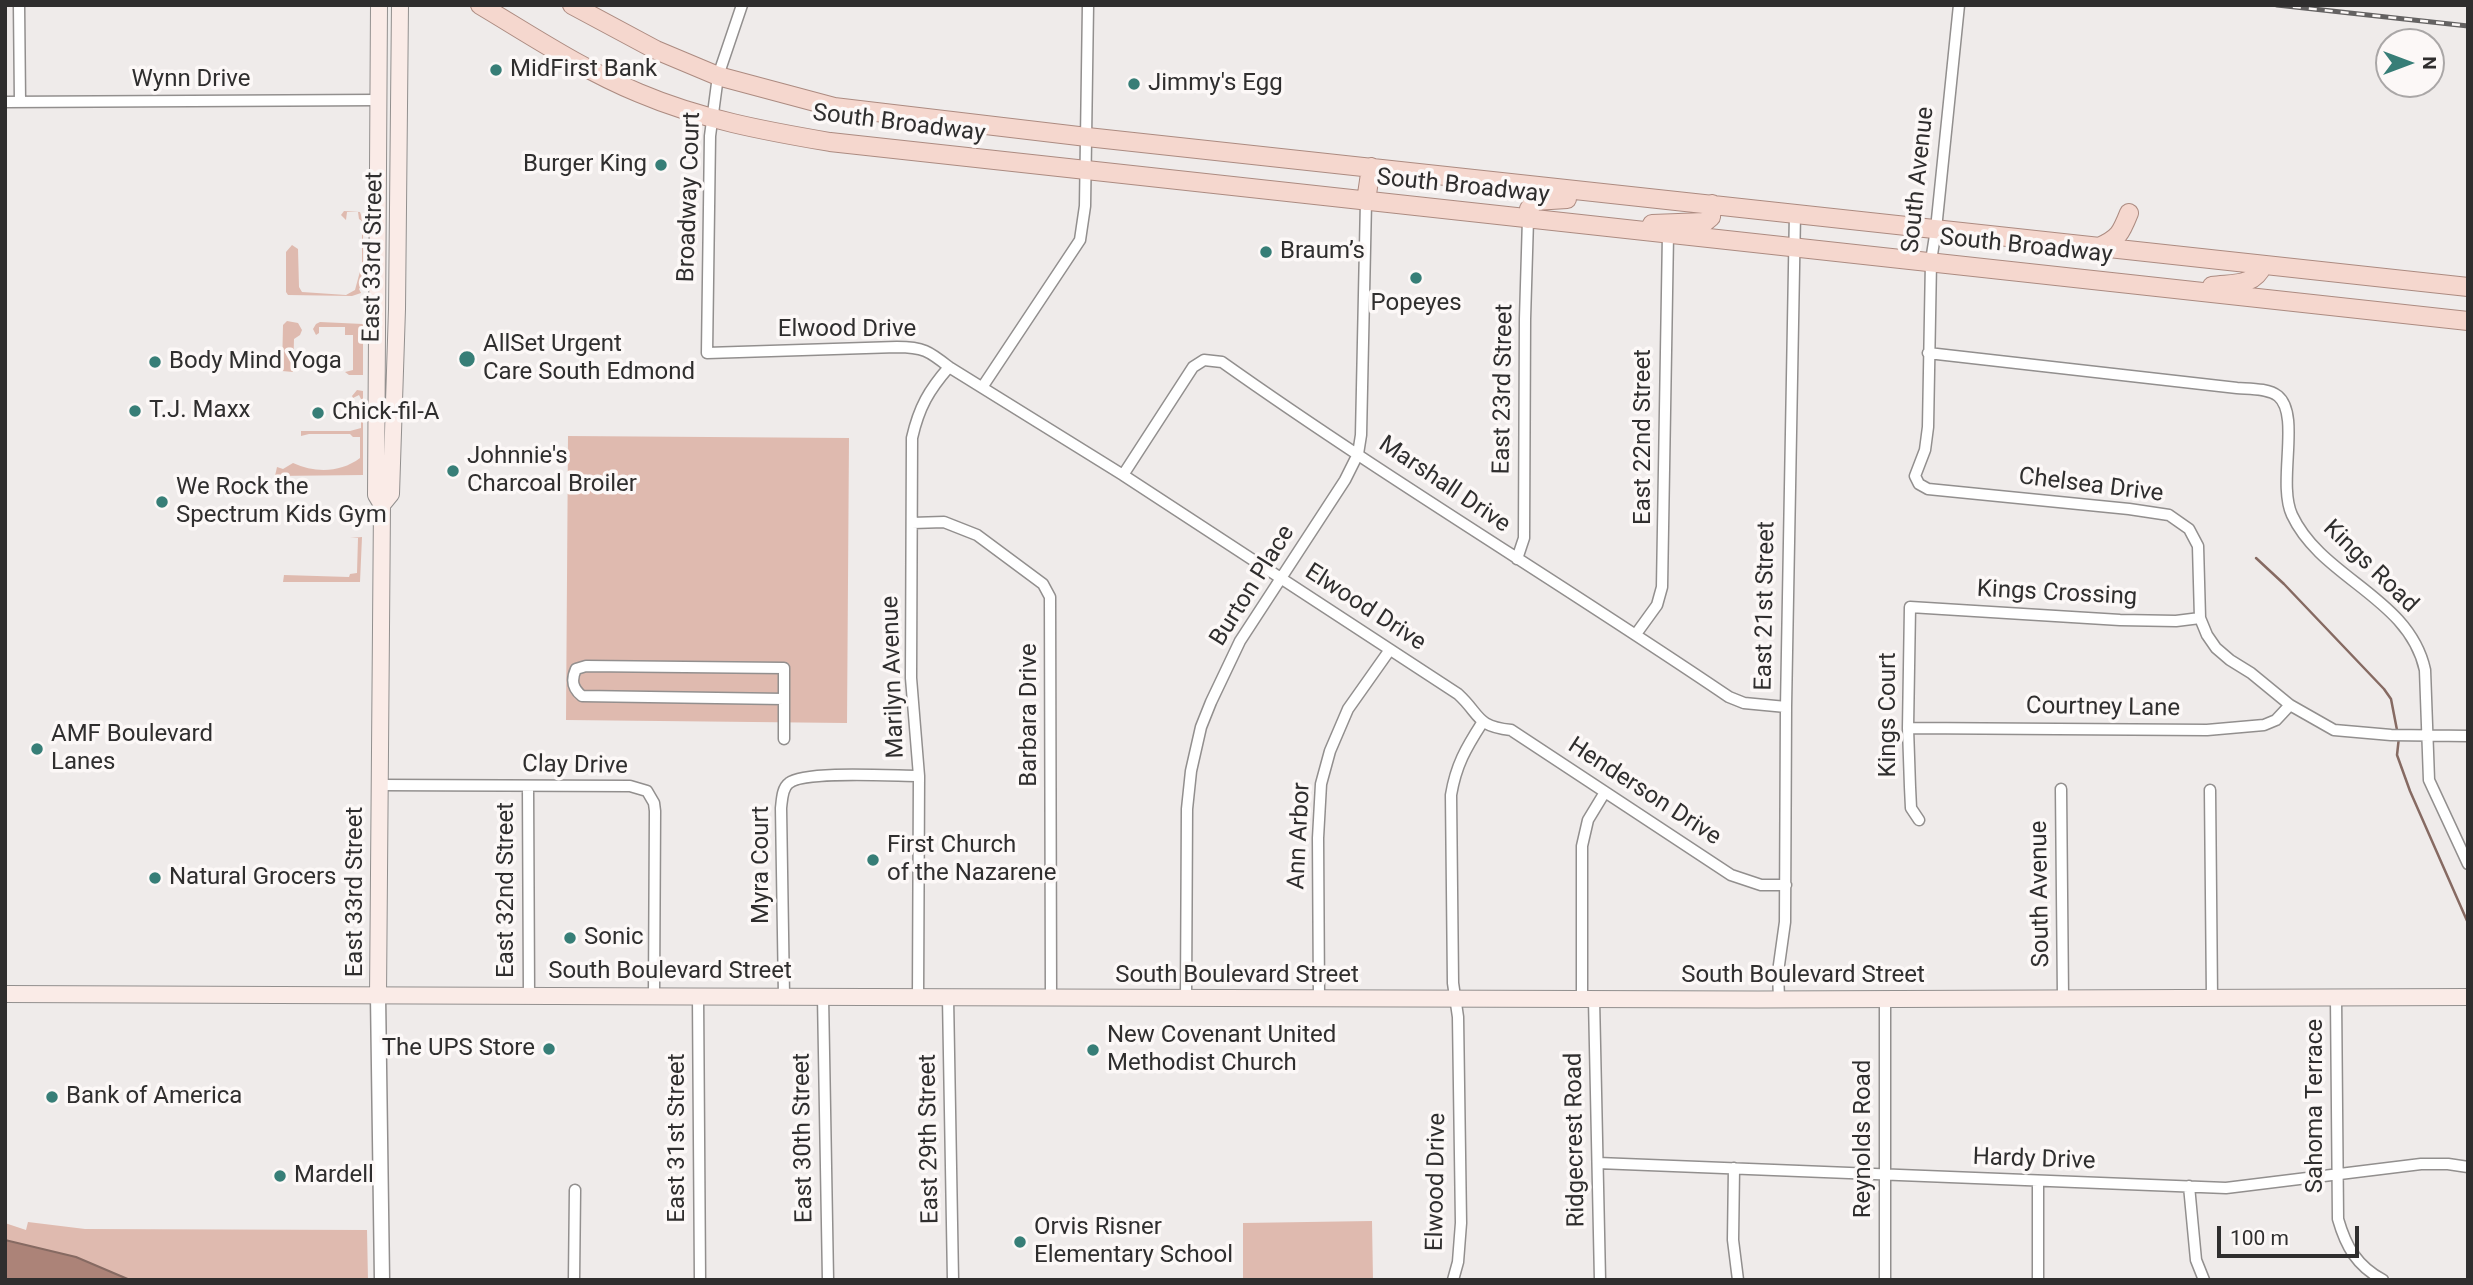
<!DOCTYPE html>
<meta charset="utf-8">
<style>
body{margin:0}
#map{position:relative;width:2473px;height:1285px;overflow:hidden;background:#efebea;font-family:Roboto,sans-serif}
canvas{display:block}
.frame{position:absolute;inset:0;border:7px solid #2f2e2e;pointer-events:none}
.north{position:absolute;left:2375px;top:28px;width:70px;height:70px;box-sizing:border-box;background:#fcf8f7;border:2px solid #aaa7a7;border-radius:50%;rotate:90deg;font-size:19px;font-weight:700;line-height:28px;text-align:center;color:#2f2e2e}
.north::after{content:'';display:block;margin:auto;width:24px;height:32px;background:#377e77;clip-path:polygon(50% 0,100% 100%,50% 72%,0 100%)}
.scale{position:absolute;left:2217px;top:1226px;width:142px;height:32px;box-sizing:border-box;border:4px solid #2f2e2e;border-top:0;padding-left:9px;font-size:21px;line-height:24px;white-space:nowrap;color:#2f2e2e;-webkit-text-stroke:5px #fcf8f7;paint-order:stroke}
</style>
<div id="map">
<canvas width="2473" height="1285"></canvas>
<div class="frame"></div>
<div class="north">N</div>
<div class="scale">100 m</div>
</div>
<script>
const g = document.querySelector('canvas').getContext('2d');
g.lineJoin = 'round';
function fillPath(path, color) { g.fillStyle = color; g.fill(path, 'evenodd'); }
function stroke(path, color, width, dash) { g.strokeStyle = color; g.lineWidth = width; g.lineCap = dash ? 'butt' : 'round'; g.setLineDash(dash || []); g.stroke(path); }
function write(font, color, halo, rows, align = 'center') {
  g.font = font + ' Roboto,sans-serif'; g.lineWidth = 7; g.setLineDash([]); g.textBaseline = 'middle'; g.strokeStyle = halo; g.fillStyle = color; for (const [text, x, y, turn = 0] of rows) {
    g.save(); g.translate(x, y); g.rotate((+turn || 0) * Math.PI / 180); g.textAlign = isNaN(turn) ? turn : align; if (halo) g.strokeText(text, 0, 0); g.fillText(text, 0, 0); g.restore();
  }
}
fillPath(new Path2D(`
 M344 211 360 212 363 221V282L359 289 361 293 352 296 288 295 286 292V252L292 245 298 249 299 287 302 292 346 295 355 290 362 264V221L359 219 358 212H347L346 220 341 215Z
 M287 321 298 323 302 330 300 335 294 339 293 372 282 371 283 325Z
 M320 322 363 324V375H349L345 372 353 370V335H345V327H319V333L316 335 313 329 316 324Z
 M357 390 363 391V475L275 476 277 467 283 469 293 463C315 473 340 473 360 458V437H353L350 434H309L301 436V431H350L361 428V399L359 395 353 398 352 396Z
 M568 436 849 438 847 723 566 720Z
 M362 537 360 582H283L284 575 349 577 350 574 357 573 358 538H350Z
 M1372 1221 1373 1280H1243V1223Z
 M28 1222 85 1229 367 1230 368 1280H5V1223L26 1230Z`), '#dfbaaf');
const water = new Path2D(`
 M5 1240 76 1257 130 1280H5Z`);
fillPath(water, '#ac8378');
stroke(water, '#866a62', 2);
stroke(new Path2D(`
 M2256 558 2284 584 2384 689 2391 699 2397 730
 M2399 737 2397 755 2410 791 2468 923`), '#866a62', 2.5);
const minor = new Path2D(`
 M19 5 20 102
 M742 5 718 76 710 136 707 353 897 347C923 347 929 351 949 367L1123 475 1458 694C1481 715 1475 726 1511 730L1731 875 1761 885H1786
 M1959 5 1936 229 1931 261 1928 427 1925 450 1915 476 1919 484 1928 489 2129 509 2169 515 2189 529 2198 546 2200 618 2207 635 2216 648 2230 660 2251 673 2290 705 2334 730 2391 735 2468 736
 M5 102 378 100
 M1928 353 2237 388C2249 389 2268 388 2278 396 2301 415 2277 483 2292 515 2322 579 2409 597 2425 670L2429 780 2468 864
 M983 386 1080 240 1085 206 1088 5
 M1123 475 1193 367 1204 360 1222 362C1387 479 1561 583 1729 697L1744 703 1786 707
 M912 523 944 522 977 535 1043 584 1050 597 1051 997
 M1517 559 1524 538 1525 319 1528 219
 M1636 634 1657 605 1662 587 1668 234
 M784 699 582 696C572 688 571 680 576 669L586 666 784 668V739
 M1908 728 2207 730 2264 725 2276 720 2290 705
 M379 785 630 786 647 791 654 803 655 811 654 995
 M528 786 529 995
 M2061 789 2063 998
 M2210 790 2212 998
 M1919 820 1911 808 1910 787 1908 728 1910 607 2120 620 2176 621 2200 618
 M698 995 700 1280
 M784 996 781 808C782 800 782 788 789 783 805 770 894 776 919 776
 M823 996 828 1280
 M918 997 919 776 911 678 912 438C919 407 929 390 949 367
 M948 997 953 1280
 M2336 997 2338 1219C2346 1247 2357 1266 2383 1280
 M1186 998 1187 809 1191 771 1201 727 1211 702 1240 641 1345 480 1358 454 1361 435 1366 201
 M1885 998V1280
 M1319 999 1318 838 1321 784 1330 751 1348 709 1389 651
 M1582 999V846L1588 820 1605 792
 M1594 999 1600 1280
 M1779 999 1778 972 1785 922 1786 707 1795 213
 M1598 1163 2226 1188 2421 1164H2448L2468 1167
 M1734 1168 1733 1240 1738 1280
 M2038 1181V1280
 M2189 1186 2196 1260 2204 1280
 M574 1280 575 1190
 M1453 1280 1458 1262 1461 1223 1458 1017 1453 983 1451 795C1456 765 1466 748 1482 723`);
const tertiary = new Path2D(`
 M378 995 382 1280`);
const secondary = new Path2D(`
 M382 505 391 494 397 309 400 5
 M5 994C826 996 1647 1003 2468 997
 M378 995 382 505 376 495 379 5`);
const primary = new Path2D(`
 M480 5C532 36 583 70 639 93 700 119 765 131 830 142L2468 321
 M572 5 656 50 718 76 834 107 1087 137 2468 287
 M1366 201 1371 167
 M1528 219 1529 209 1534 201 1567 199
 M1652 224 1705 222 1711 217 1712 204
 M2099 247C2119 238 2121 233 2129 213
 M2212 286C2233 283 2254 287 2263 265`);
stroke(minor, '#928f8e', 13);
stroke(tertiary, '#928f8e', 17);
stroke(secondary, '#928f8e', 18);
stroke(primary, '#ac8b81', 20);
stroke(minor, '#fff', 10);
stroke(tertiary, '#fff', 14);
stroke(secondary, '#faebe7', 16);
stroke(primary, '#f5d7ce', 18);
const rail = new Path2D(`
 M2277 5 2468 26`);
stroke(rail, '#646262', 5);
stroke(rail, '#fcf8f7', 2.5, [8]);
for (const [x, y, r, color] of [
 [496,70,7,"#377e77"],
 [1134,84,7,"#377e77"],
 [661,165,7,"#377e77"],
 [1266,252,7,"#377e77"],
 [1416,278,7,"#377e77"],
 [467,359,9,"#377e77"],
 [155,362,7,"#377e77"],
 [135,411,7,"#377e77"],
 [318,413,7,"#377e77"],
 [453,471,7,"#377e77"],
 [162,502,7,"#377e77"],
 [37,749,7,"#377e77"],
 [873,860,7,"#377e77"],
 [155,878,7,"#377e77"],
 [570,938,7,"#377e77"],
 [549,1049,7,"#377e77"],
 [1093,1050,7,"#377e77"],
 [52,1097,7,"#377e77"],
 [280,1176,7,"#377e77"],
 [1020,1242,7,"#377e77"]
]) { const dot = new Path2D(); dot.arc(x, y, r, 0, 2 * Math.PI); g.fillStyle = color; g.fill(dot); stroke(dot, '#fcf8f7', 2.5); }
write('24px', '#2f2e2e', '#fcf8f7', [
 ["MidFirst Bank",510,70],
 ["Jimmy's Egg",1148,84],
 ["Burger King",647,165,"right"],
 ["Braum’s",1280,252],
 ["Popeyes",1416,304,"center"],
 ["AllSet Urgent",483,345],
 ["Care South Edmond",483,373],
 ["Body Mind Yoga",169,362],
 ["T.J. Maxx",149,411],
 ["Chick-fil-A",332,413],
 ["Johnnie's",467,457],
 ["Charcoal Broiler",467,485],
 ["We Rock the",176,488],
 ["Spectrum Kids Gym",176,516],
 ["AMF Boulevard",51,735],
 ["Lanes",51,763],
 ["First Church",887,846],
 ["of the Nazarene",887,874],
 ["Natural Grocers",169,878],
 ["Sonic",584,938],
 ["New Covenant United",1107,1036],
 ["Methodist Church",1107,1064],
 ["The UPS Store",535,1049,"right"],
 ["Bank of America",66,1097],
 ["Mardell",294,1176],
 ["Orvis Risner",1034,1228],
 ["Elementary School",1034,1256]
], 'left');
write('24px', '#2f2e2e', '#fcf8f7', [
 ["Wynn Drive",191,80],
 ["South Broadway",899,124,7],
 ["South Avenue",1919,180,-84],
 ["South Broadway",1463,187,6],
 ["Broadway Court",690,197,-88],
 ["South Broadway",2026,247,6],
 ["East 33rd Street",374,257,-89],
 ["Elwood Drive",847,330],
 ["East 23rd Street",1504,389,-89],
 ["East 22nd Street",1644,437,-90],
 ["Marshall Drive",1444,485,34],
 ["Chelsea Drive",2091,486,7],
 ["Kings Road",2370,567,44],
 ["Burton Place",1253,586,-58],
 ["Kings Crossing",2057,594,3],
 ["East 21st Street",1766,606,-89],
 ["Elwood Drive",1365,608,33],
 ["Marilyn Avenue",894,677,-92],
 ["Courtney Lane",2103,708,1],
 ["Barbara Drive",1030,715,-90],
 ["Kings Court",1889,715,-90],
 ["Clay Drive",575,766,1],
 ["Henderson Drive",1644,792,33],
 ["Ann Arbor",1300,836,-87],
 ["Myra Court",762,865,-90],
 ["East 32nd Street",507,890,-90],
 ["East 33rd Street",356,892,-90],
 ["South Avenue",2041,894,-91],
 ["South Boulevard Street",670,972],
 ["South Boulevard Street",1237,976],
 ["South Boulevard Street",1803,976],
 ["Sahoma Terrace",2316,1106,-90],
 ["East 31st Street",678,1138,-90],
 ["East 30th Street",804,1138,-91],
 ["East 29th Street",930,1139,-91],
 ["Reynolds Road",1864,1139,-90],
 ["Ridgecrest Road",1576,1140,-91],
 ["Hardy Drive",2034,1160,2],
 ["Elwood Drive",1437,1182,-89]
]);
</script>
